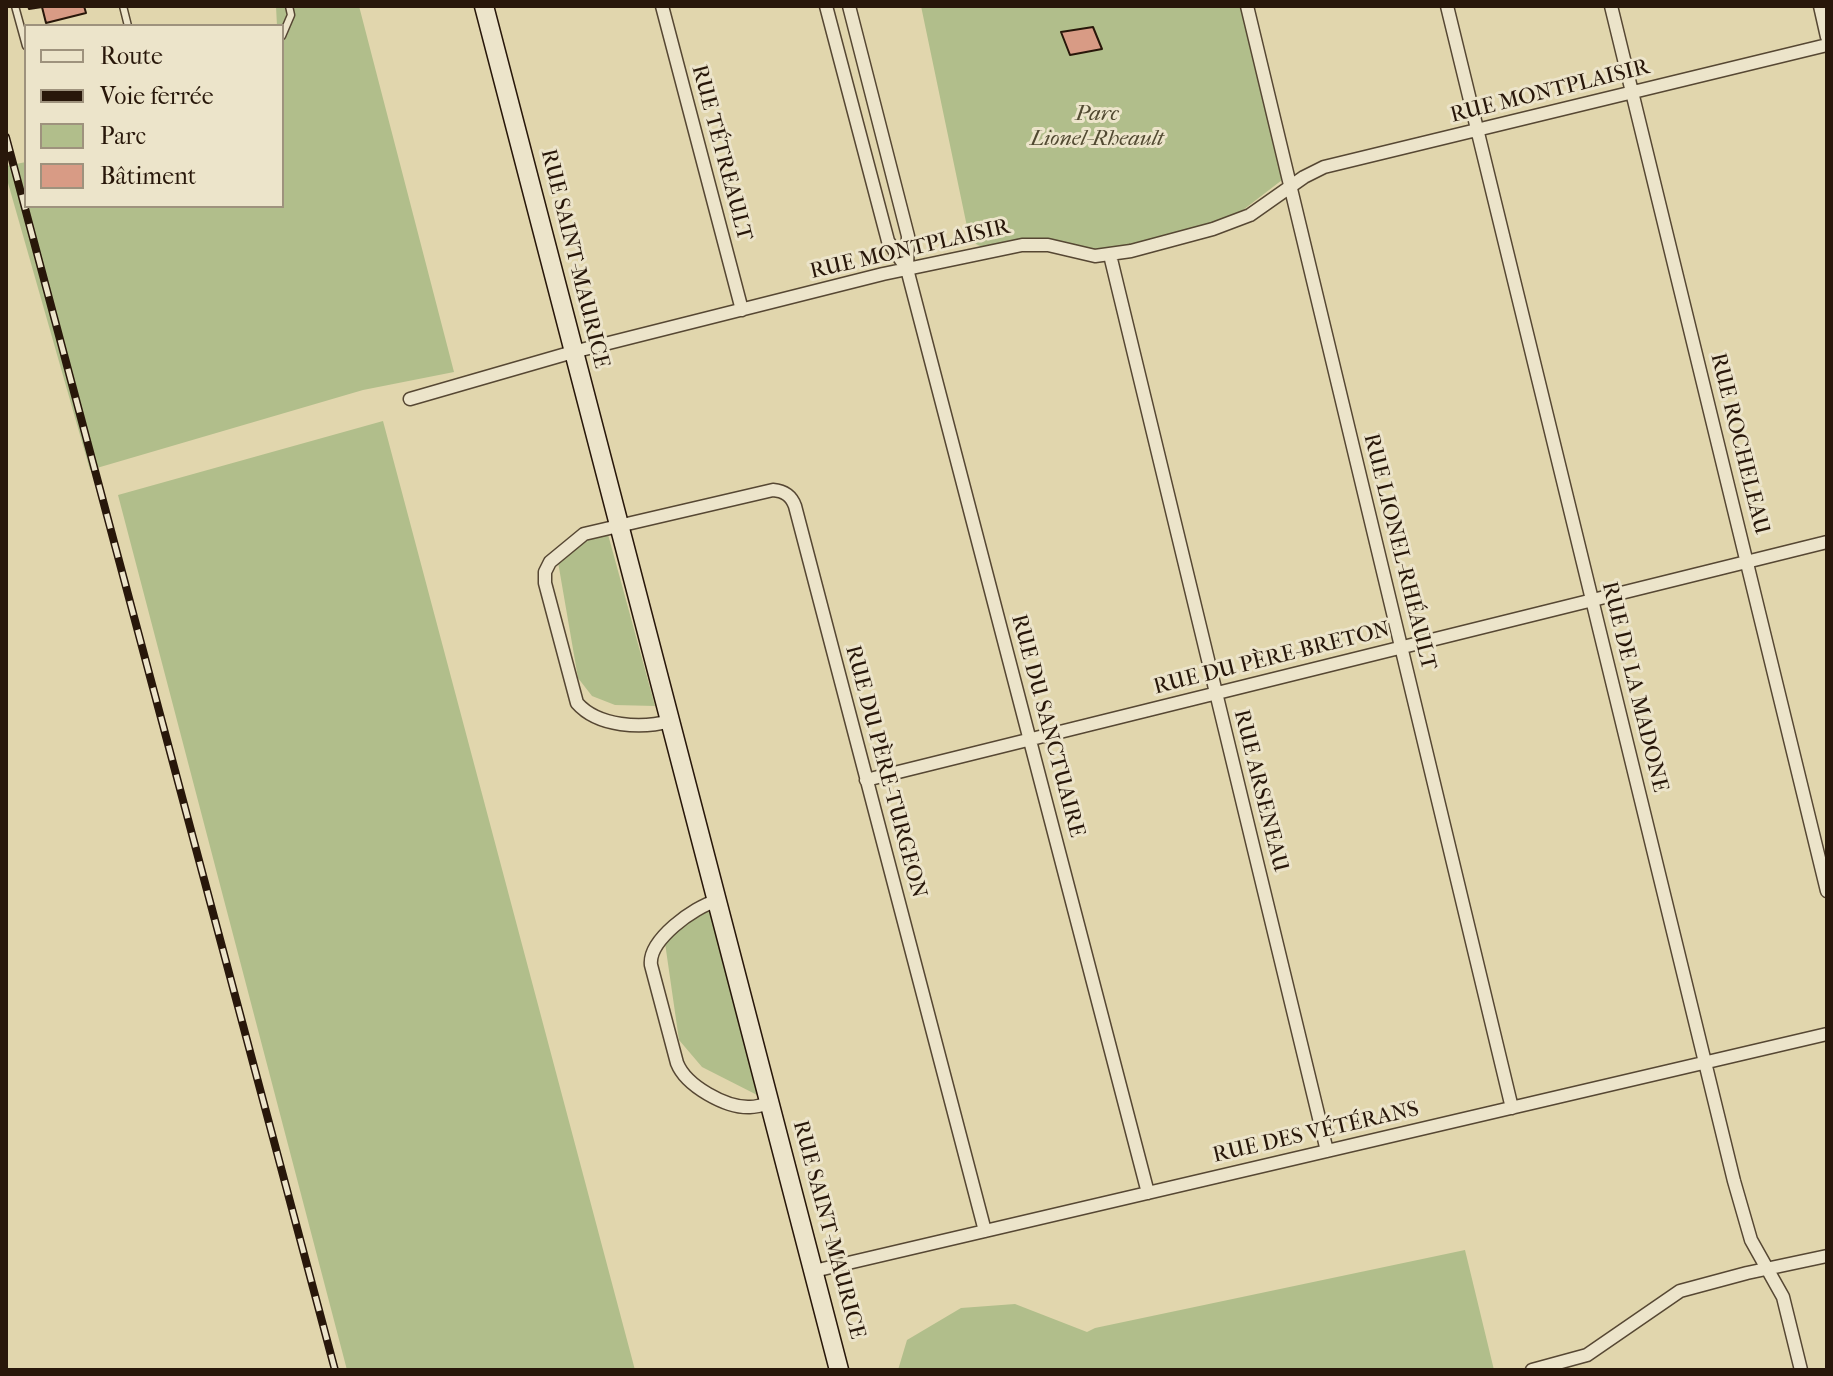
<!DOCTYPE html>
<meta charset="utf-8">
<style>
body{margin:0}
#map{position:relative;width:1833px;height:1376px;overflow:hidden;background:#e1d6ad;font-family:"IM FELL French Canon",serif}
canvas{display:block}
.frame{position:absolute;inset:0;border:8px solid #28170a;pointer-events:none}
.legend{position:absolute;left:24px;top:24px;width:260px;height:184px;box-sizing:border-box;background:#ece4ca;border:2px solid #9e927d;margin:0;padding:10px 14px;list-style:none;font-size:24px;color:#28170a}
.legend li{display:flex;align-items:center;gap:16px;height:40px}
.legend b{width:40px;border:2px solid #9e927d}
</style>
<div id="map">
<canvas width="1833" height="1376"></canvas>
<div class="frame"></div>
<ul class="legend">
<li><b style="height:10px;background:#ece4ca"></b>Route</li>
<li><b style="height:10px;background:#28170a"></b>Voie ferrée</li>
<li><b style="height:22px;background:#b1be8b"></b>Parc</li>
<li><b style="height:22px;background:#d89b85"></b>Bâtiment</li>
</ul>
</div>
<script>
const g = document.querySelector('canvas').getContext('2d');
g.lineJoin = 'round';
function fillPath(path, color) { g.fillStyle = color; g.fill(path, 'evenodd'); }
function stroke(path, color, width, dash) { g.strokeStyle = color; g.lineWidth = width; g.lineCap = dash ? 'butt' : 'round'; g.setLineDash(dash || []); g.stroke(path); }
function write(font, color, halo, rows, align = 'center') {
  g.font = font + ' "IM FELL French Canon",serif'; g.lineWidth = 6; g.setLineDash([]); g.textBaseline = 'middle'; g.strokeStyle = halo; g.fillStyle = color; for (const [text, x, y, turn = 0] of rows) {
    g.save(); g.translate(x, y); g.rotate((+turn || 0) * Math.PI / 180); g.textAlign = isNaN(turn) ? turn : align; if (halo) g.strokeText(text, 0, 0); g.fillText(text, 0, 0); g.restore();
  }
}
fillPath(new Path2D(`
 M276 6H359L454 372 363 390 90 470 6 176V166L26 162V206H282V26H277Z
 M921 6H1248L1282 180 1230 220 1109 252 986 249 970 241Z
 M383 421 635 1370H347L118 495Z
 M606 527 655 706 615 705 592 696 578 678 558 562 581 531Z
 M709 900 765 1099 702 1067 679 1040 664 936Z
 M1465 1250 1494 1370H898L907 1340 961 1308 1015 1304 1087 1332 1095 1328Z`), '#b1be8b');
const building = new Path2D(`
 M28 6H84L86 13 46 23 42 7 29 9Z
 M1093 27 1102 49 1070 55 1061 32Z`);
fillPath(building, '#d89b85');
stroke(building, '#28170a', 2);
const lane = new Path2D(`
 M15 6 26 46
 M123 6 128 26
 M282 36 291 15 289 6`);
const street = new Path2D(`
 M662 6 742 310
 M826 6 888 241 907 269
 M849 6 908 236 907 269 1148 1193
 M1247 6 1512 1108
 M1447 6 1734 1181 1751 1240 1783 1297 1801 1370
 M1611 6 1827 891
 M1820 6 1827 37
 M1110 255 1327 1151
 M410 399 573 352 883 274 1022 245H1048L1095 256 1131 251 1213 229 1250 215 1304 177 1324 167 1827 45
 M670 721C642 729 598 727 577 703L545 583V572L550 562 584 534 773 490C784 491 791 495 795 506L985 1231
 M866 780 1827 542
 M716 901C694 907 648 940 651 965L677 1063C686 1086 726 1108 750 1107 757 1107 763 1105 769 1103
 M814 1271 1827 1034
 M1532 1370 1587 1355 1680 1291 1747 1273 1827 1256`);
const secondary = new Path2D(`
 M484 6 839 1370`);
stroke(lane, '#564733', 9);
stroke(street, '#564733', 15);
stroke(secondary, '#28170a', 21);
stroke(lane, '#ece4ca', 6);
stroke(street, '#ece4ca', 12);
stroke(secondary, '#ece4ca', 18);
const rail = new Path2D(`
 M6 137 335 1370`);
stroke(rail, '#28170a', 8);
stroke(rail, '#ece4ca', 5, [15]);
write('22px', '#28170a', '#ece4ca', [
 ["RUE MONTPLAISIR",1550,92,-14],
 ["RUE TÉTREAULT",721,153,75],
 ["RUE MONTPLAISIR",910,250,-13],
 ["RUE SAINT-MAURICE",574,259,76],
 ["RUE ROCHELEAU",1739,444,76],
 ["RUE LIONEL-RHÉAULT",1399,552,76],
 ["RUE DU PÈRE-BRETON",1272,659,-14],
 ["RUE DE LA MADONE",1634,687,76],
 ["RUE DU SANCTUAIRE",1047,726,75],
 ["RUE DU PÈRE-TURGEON",885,772,75],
 ["RUE ARSENEAU",1260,791,76],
 ["RUE DES VÉTÉRANS",1316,1133,-13],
 ["RUE SAINT-MAURICE",828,1230,75]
]);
write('italic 22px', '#514931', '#ece4ca', [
 ["Parc",1097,115],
 ["Lionel-Rheault",1097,140]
]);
</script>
